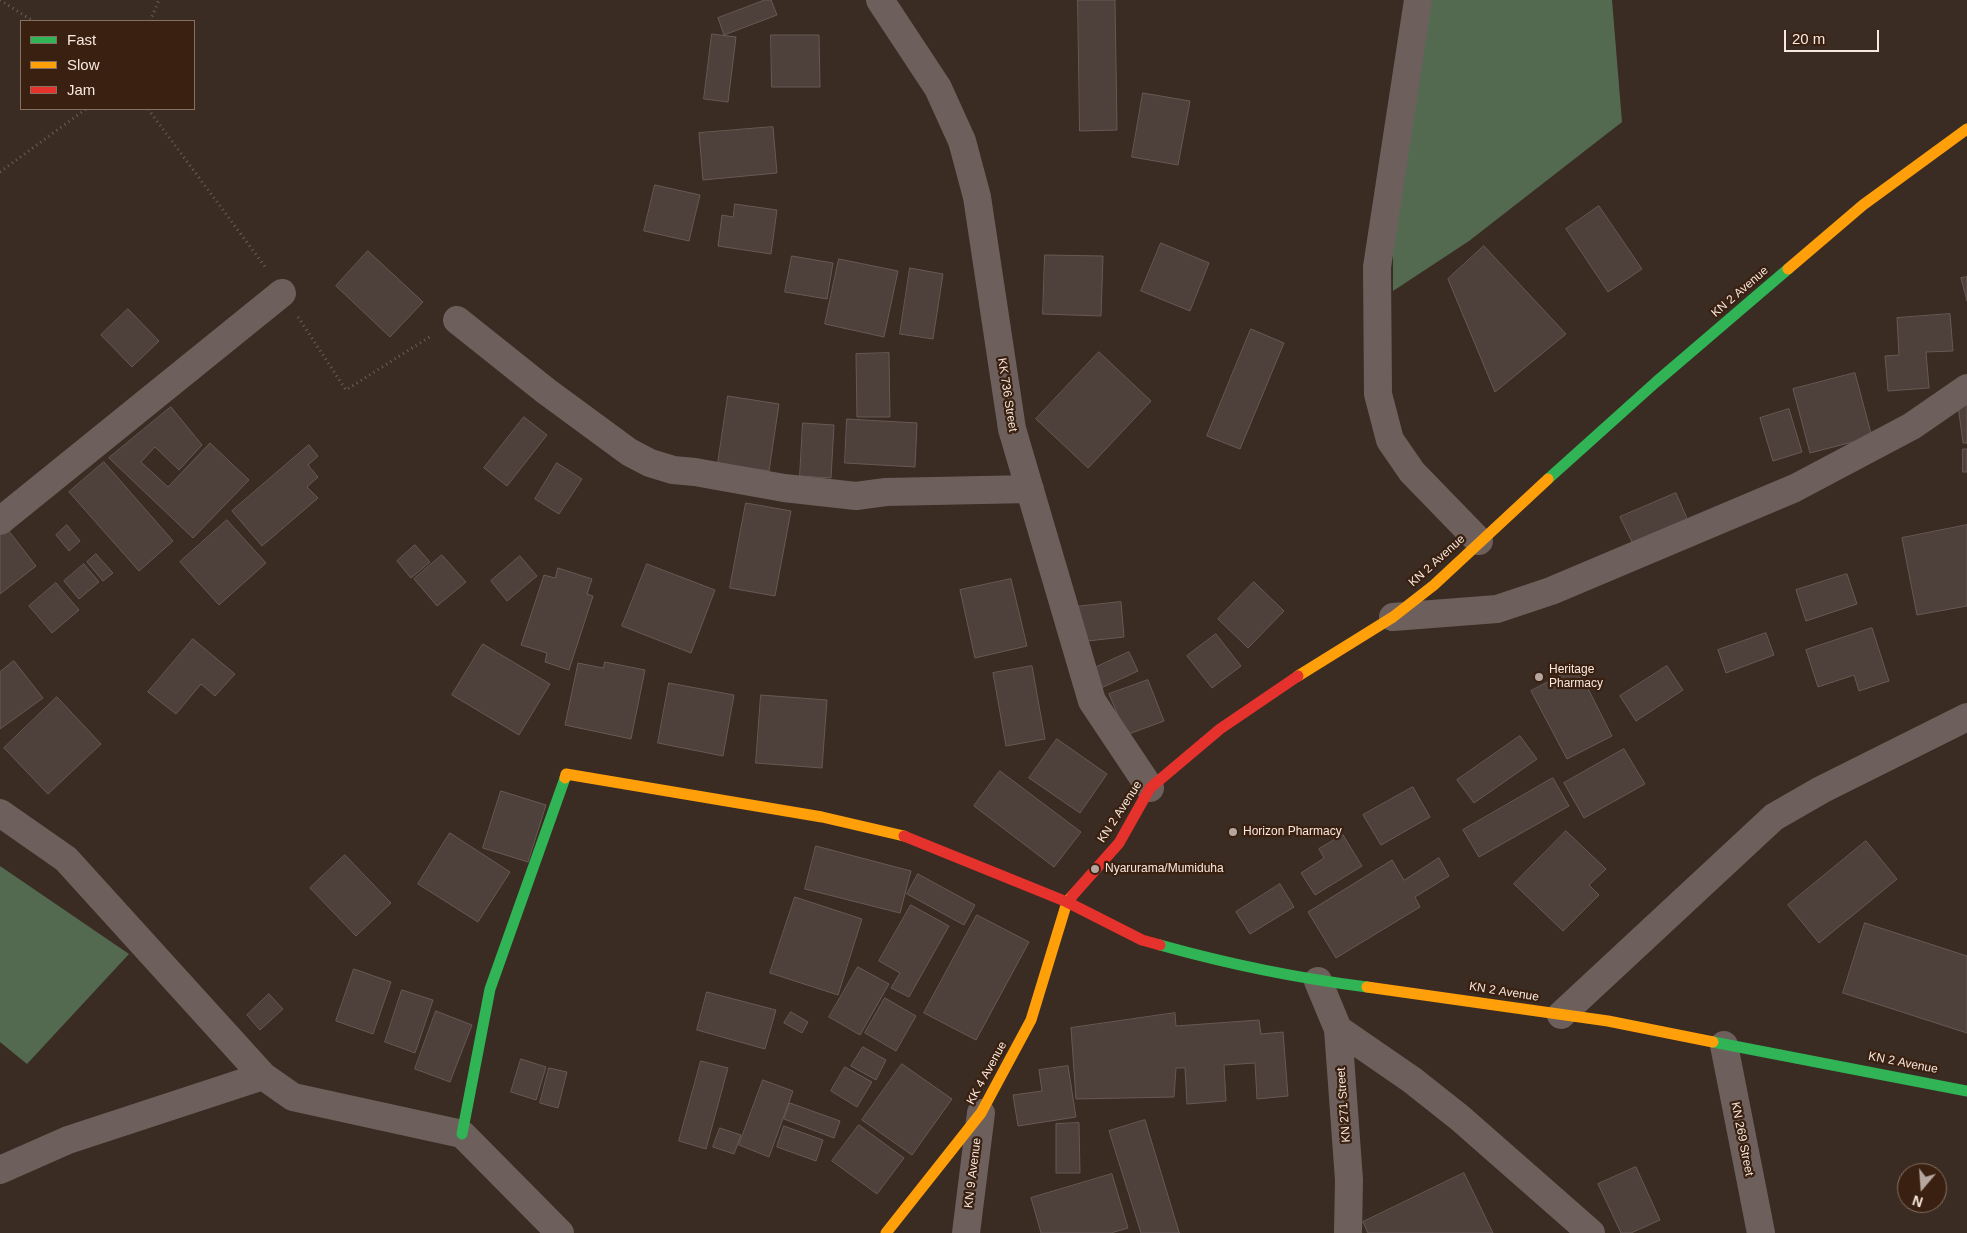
<!DOCTYPE html>
<style>
body{margin:0}
#map{position:relative;width:1967px;height:1233px;overflow:hidden;background:#3a2c23;font-family:Helvetica,sans-serif}
canvas{display:block}
.legend{position:absolute;left:20px;top:20px;width:175px;height:90px;box-sizing:border-box;background:#392010;border:1px solid #867062;margin:0;padding:6px 9px;list-style:none;font-size:15px;color:#f9e8de}
.legend li{display:flex;align-items:center;gap:10px;height:25px}
.legend b{width:25px;border:1px solid #867062}
.north{position:absolute;left:1897px;top:1163px;width:50px;height:50px;box-sizing:border-box;background:#392010;border:1px solid #867062;border-radius:50%;rotate:198deg;font-size:14px;font-weight:700;line-height:20px;text-align:center;color:#f9e8de}
.north::after{content:'';display:block;margin:auto;width:18px;height:22px;background:#b6a69d;clip-path:polygon(50% 0,100% 100%,50% 72%,0 100%)}
.scale{position:absolute;left:1784px;top:30px;width:95px;height:22px;box-sizing:border-box;border:2px solid #f9e8de;border-top:0;padding-left:6px;font-size:15px;line-height:18px;white-space:nowrap;color:#f9e8de;-webkit-text-stroke:4px #392010;paint-order:stroke}
</style>
<div id="map">
<canvas width="1967" height="1233"></canvas>
<ul class="legend">
<li><b style="height:6px;background:#30b455"></b>Fast</li>
<li><b style="height:6px;background:#ff9f0a"></b>Slow</li>
<li><b style="height:6px;background:#e5322d"></b>Jam</li>
</ul>
<div class="north">N</div>
<div class="scale">20 m</div>
</div>
<script>
const g = document.querySelector('canvas').getContext('2d');
g.lineJoin = 'round';
function fillPath(path, color) { g.fillStyle = color; g.fill(path, 'evenodd'); }
function stroke(path, color, width, dash) { g.strokeStyle = color; g.lineWidth = width; g.lineCap = dash ? 'butt' : 'round'; g.setLineDash(dash || []); g.stroke(path); }
function write(font, color, halo, rows, align = 'center') {
  g.font = font + ' Helvetica,sans-serif'; g.lineWidth = 4.5; g.setLineDash([]); g.textBaseline = 'middle'; g.strokeStyle = halo; g.fillStyle = color; for (const [text, x, y, turn = 0] of rows) {
    g.save(); g.translate(x, y); g.rotate((+turn || 0) * Math.PI / 180); g.textAlign = isNaN(turn) ? turn : align; if (halo) g.strokeText(text, 0, 0); g.fillText(text, 0, 0); g.restore();
  }
}
fillPath(new Path2D(`
 M1420 0H1612L1622 122 1469 241 1393 291V230Z
 M0 866 129 954 27 1064 0 1042Z`), '#536a50');
const building = new Path2D(`
 M765 0H771L777 15 724 35 718 18Z
 M1078 0H1115L1117 130 1080 131Z
 M712 34 736 37 728 102 704 99Z
 M771 35H819L820 87H772Z
 M1143 93 1190 101 1178 165 1132 157Z
 M773 127 777 173 703 180 699 133Z
 M655 185 700 195 689 241 644 231Z
 M735 204 777 210 771 254 718 246 722 215 733 217Z
 M1599 206 1642 269 1608 292 1566 229Z
 M1161 243 1209 263 1190 311 1141 291Z
 M1484 246 1566 334 1495 392 1448 279Z
 M368 251 423 302 390 337 336 286Z
 M1045 255 1103 256 1101 316 1043 314Z
 M792 256 833 263 827 299 785 292Z
 M839 259 898 271 884 337 825 324Z
 M910 268 943 274 933 339 900 334Z
 M1967 277V301L1961 278Z
 M128 309 159 341 132 367 101 335Z
 M1950 314 1953 351 1926 352 1929 388 1888 391 1885 356 1899 355 1897 318Z
 M1251 329 1284 343 1240 449 1207 436Z
 M1099 352 1151 401 1088 468 1036 419Z
 M889 353 890 417H857L856 354Z
 M1855 373 1872 437 1810 453 1793 389Z
 M728 396 779 404 769 471 718 463Z
 M1967 404V443H1963L1958 405Z
 M171 407 202 445 179 470 155 447 141 462 168 487 210 443 249 480 193 538 109 458Z
 M1789 409 1802 452 1773 461 1760 418Z
 M524 417 547 435 507 486 484 468Z
 M847 419 917 423 915 467 845 463Z
 M803 423 834 425 831 478 800 476Z
 M309 445 318 456 308 465 318 477 307 487 318 498 262 546 232 511Z
 M1963 449H1967V472H1963Z
 M104 462 173 541 139 571 69 492Z
 M557 463 582 479 559 514 535 499Z
 M1676 493 1689 523 1634 546 1620 517Z
 M746 503 791 511 775 596 730 588Z
 M227 520 266 563 219 605 180 562Z
 M67 525 80 541 69 551 56 535Z
 M1967 525V606L1917 615 1902 538Z
 M5 526 36 566 0 594V529Z
 M415 545 430 562 411 578 397 561Z
 M96 554 113 573 103 581 87 562Z
 M442 555 466 582 437 606 414 579Z
 M520 556 537 576 507 601 491 581Z
 M84 564 99 582 79 599 64 581Z
 M647 564 715 590 691 653 622 626Z
 M558 568 592 579 587 594 593 596 569 670 545 662 547 653 521 645 544 575 555 578Z
 M1847 574 1857 604 1806 621 1796 590Z
 M1011 579 1027 646 975 658 960 590Z
 M1254 582 1284 611 1248 648 1218 619Z
 M56 583 79 610 52 633 29 606Z
 M1121 602 1124 637 1078 642 1074 607Z
 M1872 628 1889 681 1859 691 1854 675 1818 687 1806 650Z
 M1766 633 1774 655 1726 673 1718 650Z
 M1216 634 1241 666 1212 688 1187 656Z
 M193 639 235 674 215 696 201 684 176 714 148 692Z
 M483 644 550 684 519 735 452 695Z
 M1129 652 1138 671 1099 689 1090 670Z
 M14 661 43 698 0 729V672Z
 M605 662 645 670 631 739 565 725 578 663 603 668Z
 M1032 666 1045 739 1006 746 993 673Z
 M1667 666 1683 690 1636 721 1620 696Z
 M1577 667 1612 736 1567 759 1531 691Z
 M1148 680 1164 721 1126 735 1109 694Z
 M669 683 734 695 723 756 658 743Z
 M761 695 827 700 822 768 756 763Z
 M57 697 101 744 48 794 4 748Z
 M1520 736 1537 759 1474 803 1457 780Z
 M1057 739 1107 774 1080 813 1029 778Z
 M1624 749 1645 784 1584 818 1564 783Z
 M1000 771 1081 832 1054 867 974 806Z
 M1553 778 1569 806 1479 857 1463 830Z
 M1413 787 1430 817 1381 845 1363 815Z
 M501 791 546 805 528 862 483 848Z
 M1566 831 1606 869 1589 885 1599 895 1563 931 1514 884Z
 M450 833 510 872 478 922 418 884Z
 M1343 835 1362 866 1315 895 1301 873 1324 858 1319 849Z
 M1866 841 1897 879 1819 943 1788 905Z
 M816 846 911 871 900 913 805 889Z
 M345 855 391 903 356 936 310 888Z
 M1439 858 1449 876 1415 897 1420 907 1336 958 1308 912 1392 860 1404 880Z
 M918 874 975 905 964 925 907 894Z
 M1280 884 1294 907 1250 934 1236 912Z
 M795 897 862 919 838 995 770 973Z
 M911 905 949 926 909 997 891 988 900 973 879 961Z
 M977 915 1029 942 976 1040 924 1013Z
 M1865 923 1967 956V1033L1843 993Z
 M858 967 889 984 860 1035 829 1017Z
 M354 969 391 982 373 1034 336 1021Z
 M402 990 433 1000 415 1053 385 1042Z
 M707 992 776 1010 765 1049 697 1030Z
 M269 994 283 1009 260 1030 247 1015Z
 M885 998 916 1016 896 1051 865 1033Z
 M436 1011 472 1025 450 1082 415 1069Z
 M791 1012 808 1022 802 1033 784 1023Z
 M1175 1013 1176 1026 1259 1020 1261 1034 1283 1032 1288 1096 1257 1099 1255 1063 1224 1065 1226 1101 1187 1104 1185 1068H1176L1174 1097 1076 1099 1071 1028Z
 M863 1047 886 1060 876 1080 851 1066Z
 M521 1059 546 1067 536 1100 511 1092Z
 M701 1061 728 1068 706 1149 679 1141Z
 M902 1064 952 1099 912 1155 862 1120Z
 M1068 1066 1076 1117 1018 1126 1013 1095 1042 1091 1039 1070Z
 M845 1067 872 1082 857 1107 831 1091Z
 M549 1068 567 1072 558 1108 540 1103Z
 M763 1080 793 1091 769 1157 739 1145Z
 M790 1103 840 1121 834 1138 784 1119Z
 M1145 1120 1179 1232 1180 1233H1141L1109 1131Z
 M1079 1123 1080 1173H1056V1124Z
 M859 1125 904 1158 877 1194 832 1161Z
 M784 1126 823 1140 816 1161 777 1147Z
 M720 1128 741 1135 734 1154 713 1147Z
 M1636 1167 1660 1220 1631 1233H1621L1598 1184Z
 M1464 1173 1493 1233H1368L1363 1222Z
 M1112 1174 1128 1228 1111 1233H1041L1031 1198Z`);
fillPath(building, '#4e413c');
stroke(building, '#675954', 1);
stroke(new Path2D(`
 M0 0 33 21
 M150 21 159 0
 M148 109 266 268
 M0 172 86 109
 M298 317 346 390 431 336`), '#6b605b', 3, [1, 4]);
stroke(new Path2D(`
 M880 0 938 88 962 141 977 197 1012 429 1092 701 1150 788
 M1418 0 1377 267 1378 394 1390 440 1412 472 1479 541
 M457 320 546 391 629 452 650 463 673 470 695 472 784 488 856 496 886 492 1030 489
 M0 521 282 293
 M1393 617 1497 609 1551 591 1795 488 1912 426 1967 388
 M0 813 66 859 263 1076 293 1097 462 1134 560 1233
 M1318 981 1338 1029 1349 1180 1348 1233
 M1561 1015 1774 817 1821 790 1967 717
 M1338 1029 1412 1080 1460 1118 1591 1233
 M1724 1045 1761 1233
 M0 1170 68 1140 263 1076
 M966 1233 981 1113`), '#6d605c', 28);
stroke(new Path2D(`
 M1548 479 1656 382 1788 269
 M1160 945C1228 964 1296 978 1367 987
 M1713 1042 1967 1091
 M462 1134 490 989 565 778`), '#30b455', 11);
stroke(new Path2D(`
 M1788 269 1863 205 1967 129
 M1298 676 1393 617 1434 585 1548 479
 M565 778 566 774 822 817 904 836
 M1367 987 1608 1021 1713 1042
 M886 1233 981 1113 1031 1020 1067 902 1072 896`), '#ff9f0a', 11);
stroke(new Path2D(`
 M904 836 1067 902 1142 940 1160 945
 M1072 896 1119 843 1150 788 1220 729 1298 676`), '#e5322d', 11);
for (const [x, y, r, color] of [
 [1539,677,5,"#b6a69d"],
 [1233,832,5,"#b6a69d"],
 [1095,869,5,"#b6a69d"]
]) { const dot = new Path2D(); dot.arc(x, y, r, 0, 2 * Math.PI); g.fillStyle = color; g.fill(dot); stroke(dot, '#392010', 2); }
write('12px', '#f9e8de', '#392010', [
 ["KN 2 Avenue",1740,292,-41],
 ["KK 736 Street",1007,395,81],
 ["KN 2 Avenue",1437,561,-42],
 ["KN 2 Avenue",1120,812,-57],
 ["KN 2 Avenue",1504,992,9],
 ["KN 2 Avenue",1903,1063,11],
 ["KK 4 Avenue",987,1073,-61],
 ["KN 271 Street",1344,1105,-94],
 ["KN 269 Street",1742,1139,79],
 ["KN 9 Avenue",973,1173,-83]
]);
write('12px', '#f9e8de', '#392010', [
 ["Heritage",1549,670],
 ["Pharmacy",1549,684],
 ["Horizon Pharmacy",1243,832],
 ["Nyarurama/Mumiduha",1105,869]
], 'left');
</script>
